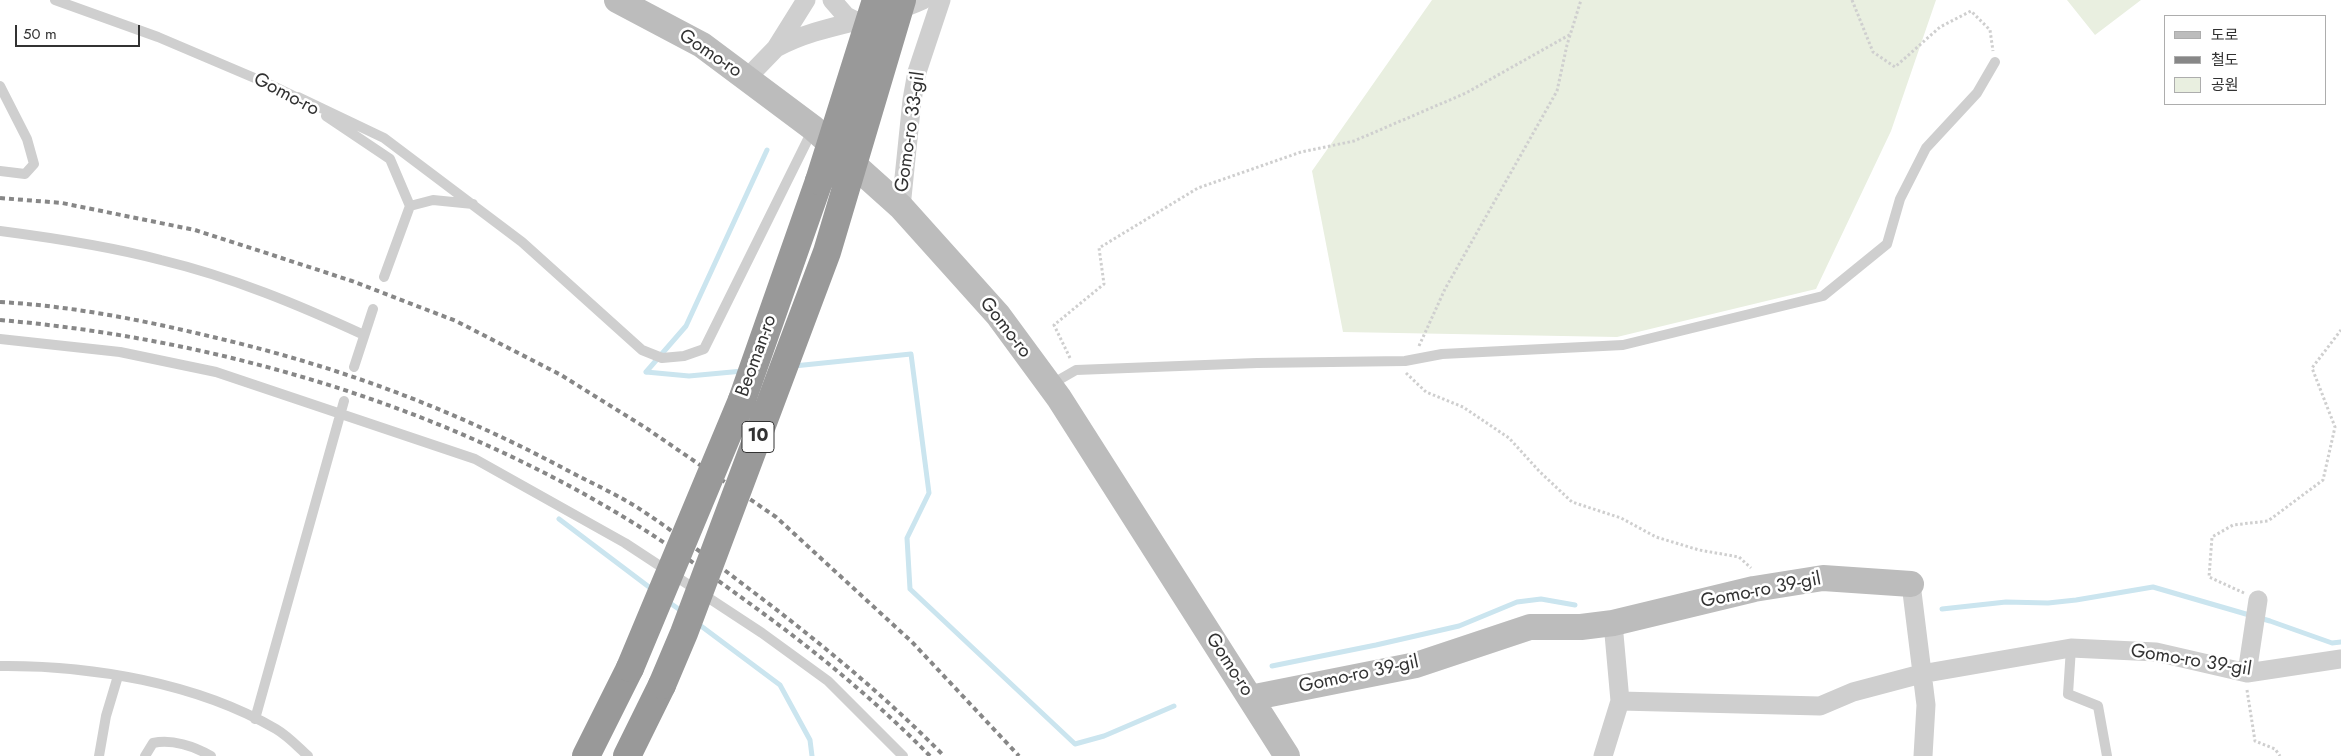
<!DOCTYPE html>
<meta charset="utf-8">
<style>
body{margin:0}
#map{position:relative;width:2341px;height:756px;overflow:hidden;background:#fff;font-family:Jost,"Noto Sans KR",sans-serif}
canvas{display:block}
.legend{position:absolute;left:2164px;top:15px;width:162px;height:90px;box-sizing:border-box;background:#fff;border:1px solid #adadad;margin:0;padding:6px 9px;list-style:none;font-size:15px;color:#323232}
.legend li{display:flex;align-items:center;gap:10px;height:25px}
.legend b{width:25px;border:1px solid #adadad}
.scale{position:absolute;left:15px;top:25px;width:125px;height:22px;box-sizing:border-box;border:2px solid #323232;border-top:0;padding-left:6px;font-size:15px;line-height:18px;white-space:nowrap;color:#323232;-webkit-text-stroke:4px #fff;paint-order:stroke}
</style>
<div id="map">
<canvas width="2341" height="756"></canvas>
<ul class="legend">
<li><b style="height:6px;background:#bcbcbc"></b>도로</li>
<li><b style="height:6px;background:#878787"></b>철도</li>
<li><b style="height:14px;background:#e9efe0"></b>공원</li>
</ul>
<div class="scale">50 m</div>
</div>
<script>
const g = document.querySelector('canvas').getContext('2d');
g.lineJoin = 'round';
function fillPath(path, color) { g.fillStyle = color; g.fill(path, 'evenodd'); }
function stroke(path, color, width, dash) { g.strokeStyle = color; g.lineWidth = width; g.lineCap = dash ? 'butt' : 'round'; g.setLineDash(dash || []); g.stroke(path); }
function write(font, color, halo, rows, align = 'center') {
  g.font = font + ' Jost,sans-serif'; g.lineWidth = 5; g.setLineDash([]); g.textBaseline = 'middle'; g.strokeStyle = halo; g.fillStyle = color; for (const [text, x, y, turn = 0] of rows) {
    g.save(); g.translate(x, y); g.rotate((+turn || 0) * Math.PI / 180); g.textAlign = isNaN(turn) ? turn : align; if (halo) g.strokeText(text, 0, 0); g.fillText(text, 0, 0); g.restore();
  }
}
fillPath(new Path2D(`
 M1432 0H1936L1891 131 1816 289 1617 337 1343 332 1312 171Z
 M2067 0H2141L2095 35Z`), '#e9efe0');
stroke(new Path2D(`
 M794 366 911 354 929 493 907 538 910 589 1075 744 1104 736 1174 706
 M646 372 689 376 743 371
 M646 372 686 326 767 150
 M559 519 653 590
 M667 601 683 612
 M1942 609 2006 602 2048 603 2076 600 2153 587 2270 621 2332 643 2341 642
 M697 623 780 685 810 740 812 756
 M1272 666 1376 645 1459 626 1517 602 1541 599 1575 605`), '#cbe5ef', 5);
stroke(new Path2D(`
 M1852 0 1873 52 1895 67 1940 27 1971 11 1990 30 1993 51
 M1419 346 1445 289 1557 91 1567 45 1581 0
 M1070 358 1054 325 1104 284 1099 248 1198 188 1301 152 1354 141 1466 93 1571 34
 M1406 373 1426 392 1463 407 1509 438 1540 472 1572 502 1621 518 1656 537 1699 550 1739 557 1751 568
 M2244 593 2209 577 2212 537 2233 525 2268 521 2323 480 2335 427 2312 368 2341 330
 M2247 690 2255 741 2275 749 2280 756`), '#cfcfcf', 3, [2.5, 2.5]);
stroke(new Path2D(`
 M55 0 158 37 271 85 304 101
 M0 86 27 139 34 164 25 174 0 171
 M298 97 384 138 522 242 642 350 662 358 684 356 704 349 813 129
 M326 116 390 159 410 206 384 277
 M410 206 433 200 473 204
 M0 231C54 238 108 246 161 260 232 277 299 305 364 335
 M0 339 120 352 216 372 475 459 625 543 762 633 828 681 903 756
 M354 367 373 309
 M1050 385 1076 370 1257 363 1405 361 1442 354 1623 345 1823 296 1887 244 1900 199 1926 148 1977 93 1995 62
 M2071 648 2068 694 2098 706 2107 756
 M0 666C91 665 197 683 276 729 288 736 298 747 308 756
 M255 719 344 401
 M99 756 106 716 118 676
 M145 756 153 743C172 739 194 746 211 756`), '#cfcfcf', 10);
stroke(new Path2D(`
 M832 0 846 16 856 21
 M776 48C822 23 876 22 923 0
 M747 78 776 48 806 0
 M901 207 912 100 917 72 941 0
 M1911 584 1926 705 1923 756
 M2247 673 2258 600
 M1620 701 1820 706 1853 692 1921 674 2071 648 2156 652 2247 673 2341 659
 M1603 756 1620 701 1613 623`), '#cfcfcf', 19);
stroke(new Path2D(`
 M617 0 702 45 813 128 901 207 998 315 1059 398 1287 756
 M1250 698 1416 665 1530 627H1581L1613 623 1754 589 1823 578 1911 584`), '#bcbcbc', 26);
stroke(new Path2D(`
 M742 400 819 181
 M586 756 630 668
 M627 756 662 685`), '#999', 28);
stroke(new Path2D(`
 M0 198 62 203 195 230 260 251 352 281 456 321 561 375 646 428 776 517 912 642 1019 756
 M0 302C73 306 147 321 217 338 340 367 452 409 563 468 587 481 612 492 635 506 674 531 711 560 748 588 817 640 883 694 944 756
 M0 320C218 339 440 405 627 519 670 545 709 574 749 603 813 649 875 700 930 756`), '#878787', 4, [5, 4]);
stroke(new Path2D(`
 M819 181 876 0
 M630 668 742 400
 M662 685 684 633 827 252 902 0`), '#999', 28);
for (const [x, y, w] of [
 [758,437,32]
]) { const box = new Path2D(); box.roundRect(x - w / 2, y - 15.5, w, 31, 4); g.fillStyle = '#fff'; g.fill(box); stroke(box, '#323232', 1); }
write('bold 18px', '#323232', null, [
 ["10",758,437]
]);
write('19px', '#323232', '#fff', [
 ["Gomo-ro",710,54,34],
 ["Gomo-ro",286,95,28],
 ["Gomo-ro 33-gil",911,132,-82],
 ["Gomo-ro",1005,328,52],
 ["Beoman-ro",757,356,-70],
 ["Gomo-ro 39-gil",1761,591,-11],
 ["Gomo-ro 39-gil",2191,661,9],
 ["Gomo-ro",1229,665,57],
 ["Gomo-ro 39-gil",1359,675,-12]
]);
</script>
